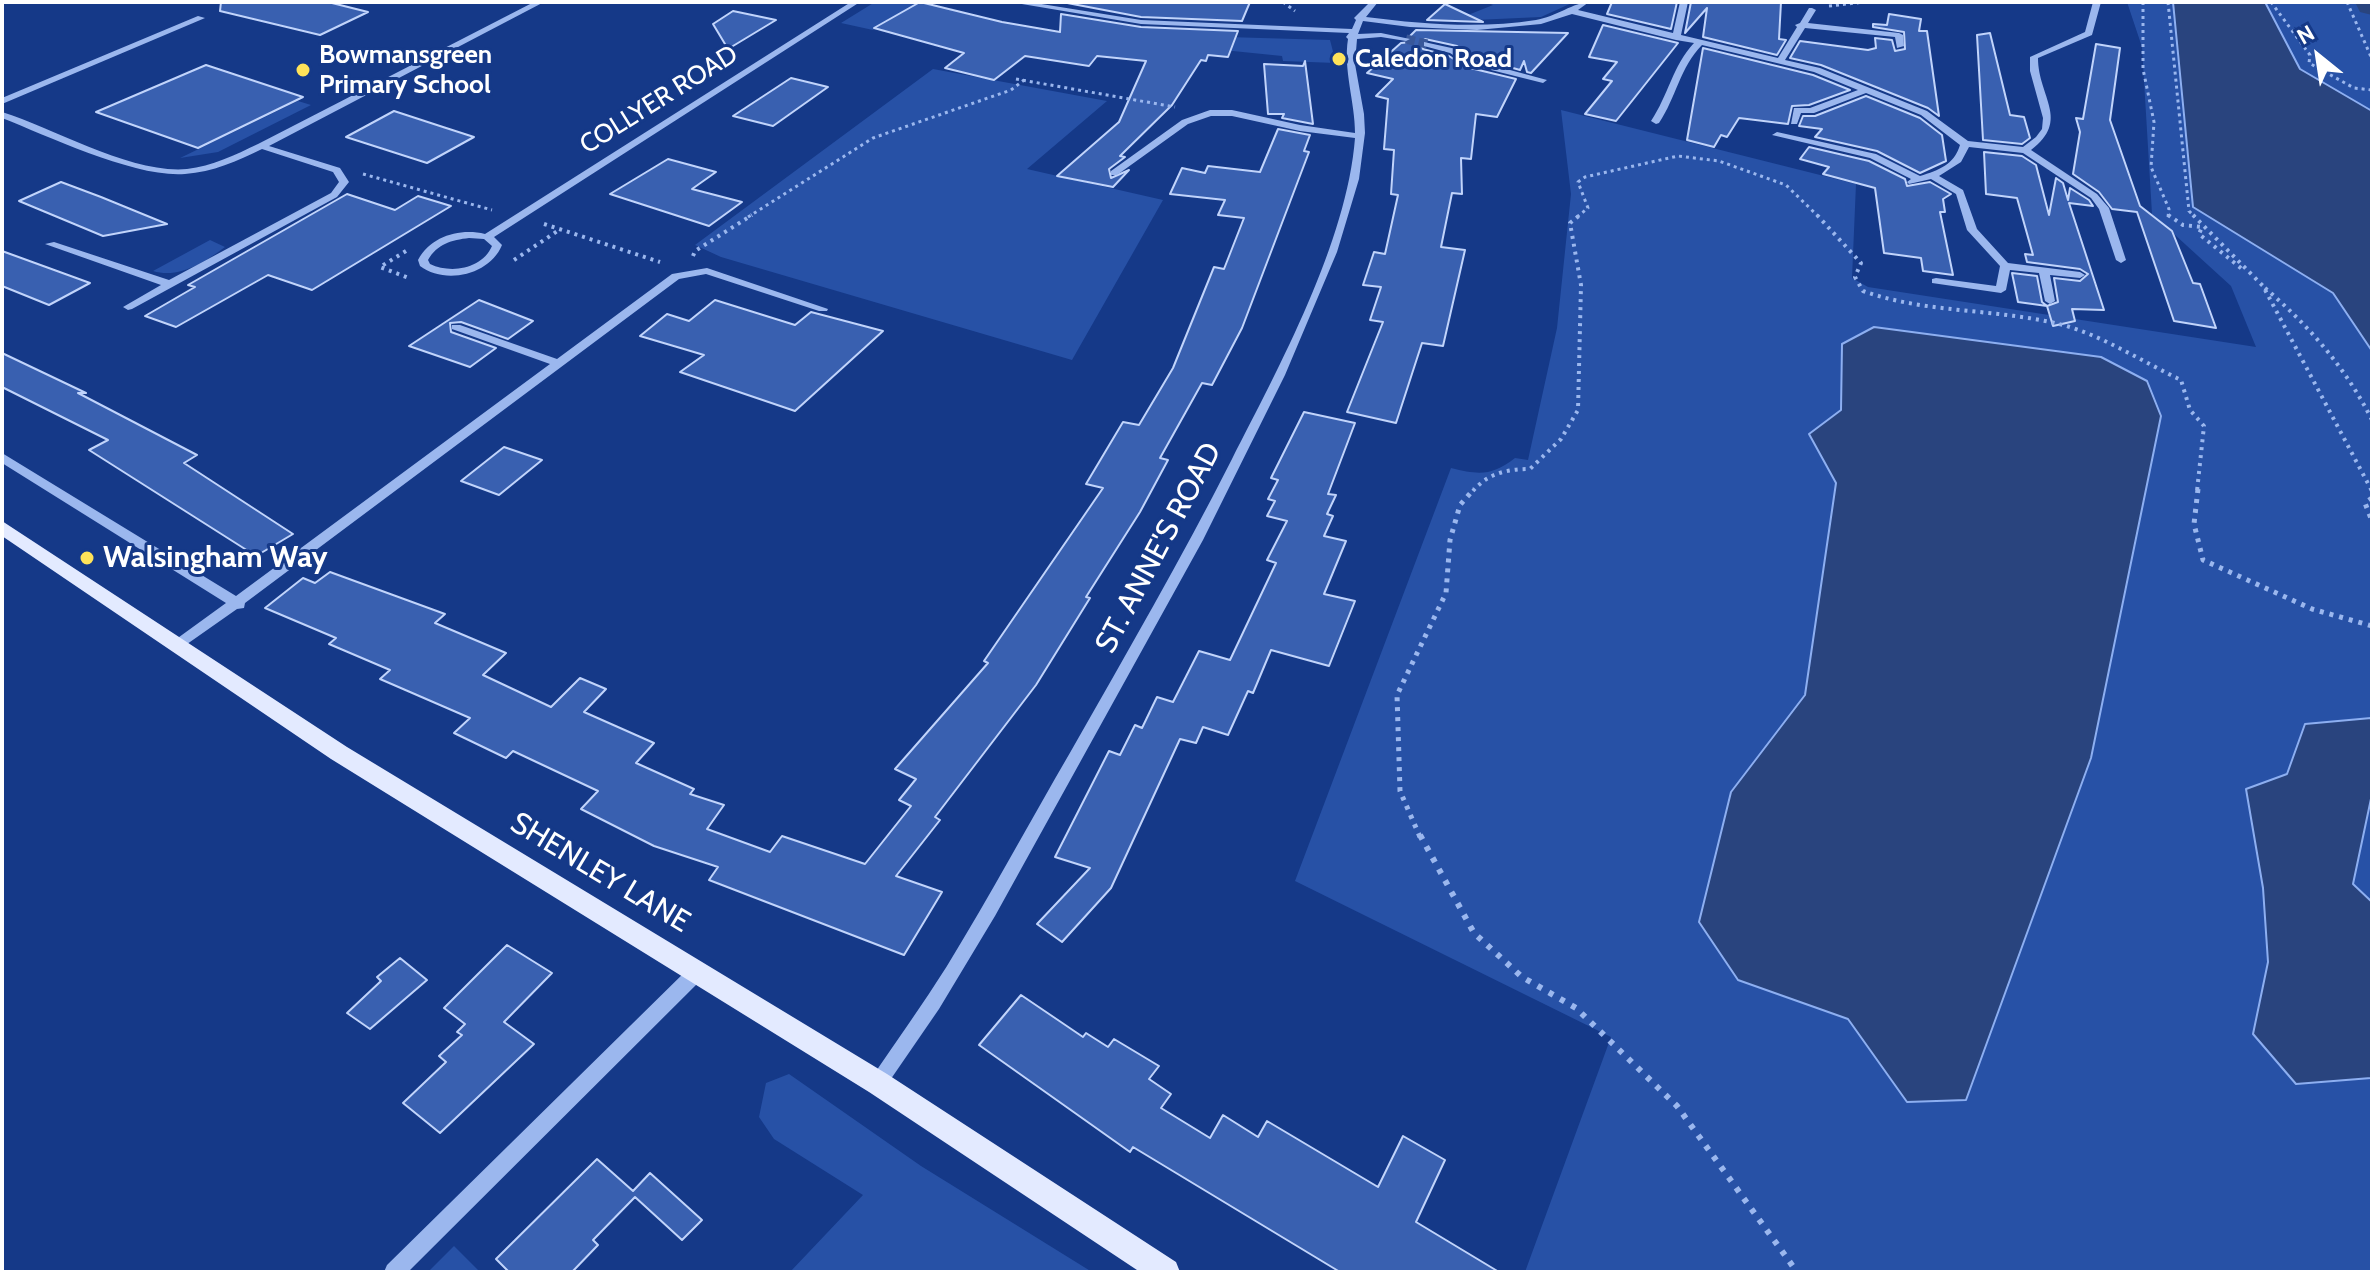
<!DOCTYPE html>
<style>
body{margin:0}
#map{position:relative;width:2374px;height:1274px;overflow:hidden;background:#153988;font-family:Cabin,sans-serif}
canvas{display:block}
.frame{position:absolute;inset:0;border:4px solid #fff;pointer-events:none}
.north{position:absolute;left:2278px;top:16px;width:80px;height:80px;-webkit-text-stroke:6px #153988;paint-order:stroke;rotate:330deg;font-size:22px;font-weight:700;line-height:32px;text-align:center;color:#fff}
.north::after{content:'';display:block;margin:auto;width:28px;height:36px;background:#fff;clip-path:polygon(50% 0,100% 100%,50% 72%,0 100%)}
</style>
<div id="map">
<canvas width="2374" height="1274"></canvas>
<div class="frame"></div>
<div class="north">N</div>
</div>
<script>
const g = document.querySelector('canvas').getContext('2d');
g.lineJoin = 'round';
function fillPath(path, color) { g.fillStyle = color; g.fill(path, 'evenodd'); }
function stroke(path, color, width, dash) { g.strokeStyle = color; g.lineWidth = width; g.lineCap = dash ? 'butt' : 'round'; g.setLineDash(dash || []); g.stroke(path); }
function write(font, color, halo, rows, align = 'center') {
  g.font = font + ' Cabin,sans-serif'; g.lineWidth = 6; g.setLineDash([]); g.textBaseline = 'middle'; g.strokeStyle = halo; g.fillStyle = color; for (const [text, x, y, turn = 0] of rows) {
    g.save(); g.translate(x, y); g.rotate((+turn || 0) * Math.PI / 180); g.textAlign = isNaN(turn) ? turn : align; if (halo) g.strokeText(text, 0, 0); g.fillText(text, 0, 0); g.restore();
  }
}
fillPath(new Path2D(`
 M875 2H919L873 30 841 23Z
 M1486 2H1574L1541 17 1453 21 1493 5Z
 M2127 2H2173L2193 207 2333 293 2372 351V720L2263 888 2268 963 2253 1034 2371 1079 2372 1075V1272H1525L1611 1037 1295 881 1451 468C1479 475 1492 476 1515 458L1528 460 1557 328 1571 194 1561 110 1856 184 1852 278 1868 287 2256 347 2231 286 2152 214 2142 47ZM1874 327 1955 339 2161 416 2091 758 1907 1102 1848 1019 1738 980 1731 792 1805 695 1836 483 1809 435 1841 410Z
 M2265 2H2372V111L2300 69Z
 M1227 37 1330 40 1336 63 1283 61 1282 56 1223 50Z
 M933 69 1107 101 1027 169 1163 200 1072 360 721 257 695 245Z
 M298 101 311 105 218 152 180 158Z
 M210 240 225 247C205 262 179 279 153 271Z
 M2372 794V902L2353 884Z
 M789 1074 921 1166 1092 1272H790L863 1195 774 1139 759 1117 766 1083Z
 M454 1246 480 1272H428Z`), '#2751a6');
const water = new Path2D(`
 M2173 2H2265L2300 69 2372 111V351L2333 293 2193 207Z
 M1874 327 2101 357 2147 381 2161 416 2091 758 1966 1100 1907 1102 1848 1019 1738 980 1699 922 1731 792 1805 695 1836 483 1809 434 1841 410 1842 344Z
 M2371 718 2372 794 2353 884 2372 902V1075L2371 1078 2296 1084 2253 1034 2268 962 2263 888 2246 789 2287 774 2305 724Z`);
fillPath(water, '#29447e');
stroke(water, '#8daff1', 2);
fillPath(new Path2D(`
 M2355 2H2372V15L2360 12Z`), '#29447e');
const building = new Path2D(`
 M221 2H328L368 12 320 35 220 11Z
 M920 2 1002 22 1060 32 1061 14 1141 27 1238 31 1228 57 1208 55 1206 61 1201 60 1172 105 1120 156 1125 157 1109 169 1111 178 1129 170 1113 187 1057 176 1119 122 1146 61 1097 56 1089 66 1025 56 994 80 945 68 964 53 874 28Z
 M1062 2H1250L1242 21 1141 17Z
 M1612 2H1677L1671 29 1607 14Z
 M1691 2H1781L1779 39 1786 40 1777 55 1703 37 1707 8 1685 33Z
 M1445 4 1483 22 1427 20Z
 M733 11 776 20 728 49 713 24Z
 M1889 14 1921 19 1919 31H1927L1939 116 1928 108 1821 65 1790 58 1800 41 1868 50 1876 48 1875 38 1892 40 1895 51 1905 49 1904 32 1873 27V24L1887 25Z
 M1603 25 1678 43 1616 121 1585 114 1612 81 1603 79 1617 62 1589 57Z
 M1416 30 1568 33 1531 73 1527 72 1524 61 1520 70 1474 57 1457 46 1425 39 1421 42 1423 49 1449 56 1466 67 1516 79 1497 117 1476 114 1471 159 1461 158 1462 194 1452 193 1441 247 1465 250 1443 346 1422 343 1396 423 1347 412 1383 322 1370 320 1381 287 1363 285 1374 252 1385 254 1398 195 1391 194 1394 150 1384 149 1388 99 1376 96 1393 79 1367 73 1401 43 1411 42 1410 36Z
 M1990 33 2010 115 2024 117 2030 138 2022 144 1983 140 1977 35Z
 M2096 44 2120 48 2110 120 2140 206 2172 231 2193 283 2200 284 2216 328 2174 321 2137 212 2112 209 2099 192 2073 174 2080 132 2076 118 2083 119Z
 M1703 48 1813 75 1850 90 1809 105 1792 106 1788 124 1739 118 1727 137 1721 135 1714 147 1687 140Z
 M1305 61 1313 124 1282 118 1284 114H1268L1264 64 1303 66Z
 M206 65 303 97 198 148 96 112Z
 M791 78 828 87 773 126 733 116Z
 M1866 96 1920 118 1942 135 1946 161 1920 173 1877 151 1815 137 1822 129 1799 126 1803 116H1815Z
 M394 111 443 127 474 137 427 163 346 137Z
 M1278 129 1310 135 1304 151 1309 152 1242 328 1212 385 1202 383 1160 458 1168 460 1140 512 1086 597 1090 598 1036 685 935 817 940 820 896 876 942 892 904 955 709 880 718 867 654 846 581 809 598 791 513 751 506 758 454 733 470 718 380 679 390 670 329 644 336 638 265 608 303 578 315 583 330 572 445 614 435 623 506 653 483 675 551 707 580 678 606 689 584 712 654 743 636 763 694 789 690 794 724 805 707 829 770 852 782 836 865 864 911 806 899 800 916 779 895 769 988 663 984 661 1103 488 1086 484 1123 422 1139 425 1173 368 1214 267 1224 269 1244 218 1218 215 1225 200 1170 194 1182 168 1205 173 1208 166 1260 172Z
 M1809 147 1869 161 1905 179 1907 186 1930 182 1951 194 1943 199 1945 212H1940L1953 275 1923 271 1921 258 1884 253 1875 188 1823 174 1829 167 1800 159Z
 M1984 152 2022 156 2036 165 2049 215 2056 178 2063 183 2068 200 2070 188 2089 200 2093 206 2069 203 2104 310 2072 309 2075 321 2053 326 2047 306 2058 302 2054 278 2080 281 2088 274 2080 269 2027 262 2025 254 2033 255 2017 198 1986 194Z
 M668 159 716 172 692 189 742 202 709 226 610 194Z
 M61 182 101 197 167 224 103 236 19 201Z
 M347 194 395 210 418 196 451 206 312 290 268 275 176 327 145 316 195 287 188 285Z
 M2 251 90 283 49 305 2 286Z
 M2012 273 2037 276 2042 302 2047 306 2018 302Z
 M479 300 533 321 508 339 461 322 450 323 451 332 496 348 470 367 409 346Z
 M715 300 795 325 811 312 883 331 795 411 680 372 704 355 640 336 667 314 689 321Z
 M2 353 86 393H78L197 455 184 463 293 534 256 556 89 450 108 440 2 387Z
 M1304 412 1355 423 1328 494 1336 495 1327 514 1333 516 1324 536 1346 541 1324 594 1355 601 1329 666 1271 650 1253 693 1248 691 1228 735 1203 727 1196 743 1180 739 1111 888 1062 942 1037 924 1090 868 1055 857 1109 751 1120 755 1135 725 1142 728 1157 697 1173 702 1199 651 1230 660 1276 563 1267 560 1287 521 1267 516 1275 501 1268 499 1278 480 1271 478Z
 M504 447 542 460 499 495 461 481Z
 M507 945 552 973 504 1022 534 1044 440 1133 403 1103 446 1062 439 1056 462 1035 457 1032 465 1024 444 1008Z
 M400 958 427 980 370 1029 347 1013 381 981 377 977Z
 M1021 995 1083 1037 1086 1033 1108 1047 1114 1039 1159 1066 1149 1079 1171 1094 1161 1108 1210 1138 1223 1115 1258 1137 1267 1121 1378 1187 1403 1136 1445 1160 1416 1222 1499 1272H1340L1133 1147 1130 1152 979 1045Z
 M597 1159 633 1191 650 1173 702 1220 682 1240 635 1197 593 1240 598 1245 572 1272H509L496 1259Z`);
fillPath(building, '#3960b0');
stroke(building, '#c1d4fb', 2);
stroke(new Path2D(`
 M1406 39 1427 44`), '#38579a', 9, [9, 4]);
stroke(new Path2D(`
 M1283 2 1295 11
 M1889 2H1921
 M2143 2V69L2154 122 2151 167 2169 209 2168 217
 M2168 2 2189 211 2195 217
 M2271 2 2310 55 2309 63 2354 88 2372 90
 M2347 2 2372 59
 M1829 6 1865 2
 M1016 79 1175 107
 M363 174 492 210
 M748 217 873 138 1011 90 1024 80
 M1577 217 1588 208 1578 182 1585 177 1678 156 1719 161 1786 185 1819 217`), '#9bb7ee', 3, [3, 4]);
stroke(new Path2D(`
 M1817 215 1861 263 1855 277 1863 291C1927 314 1997 308 2063 325 2101 335 2145 363 2181 380L2190 410 2204 426 2197 491
 M2168 215 2183 225 2202 227 2199 234 2242 269
 M2193 215 2263 286 2372 491
 M544 224 660 262
 M406 251 380 267 409 278
 M693 256 695 251 752 215
 M514 260 559 230
 M2265 288C2309 326 2346 368 2372 420
 M1473 491C1488 473 1508 469 1530 469L1561 439 1578 410 1581 285 1570 223 1580 215`), '#9bb7ee', 4, [3, 5]);
stroke(new Path2D(`
 M2198 489 2194 524 2203 560 2312 609 2372 626
 M2372 498 2365 503 2372 521
 M1420 837 1400 791 1397 695 1446 593 1450 540 1460 505 1474 489`), '#9bb7ee', 5, [4, 6]);
stroke(new Path2D(`
 M1420 835 1474 933 1522 977 1576 1008 1677 1106 1797 1272`), '#9bb7ee', 6, [5, 8]);
fillPath(new Path2D(`
 M534 2H544L269 146 340 168 349 182 337 197 132 309 128 310 123 307 161 285 45 244 54 242 169 280 331 193 339 182 333 172 262 149C237 161 213 172 185 174 136 178 50 137 2 118V112C56 129 131 174 187 169 212 166 235 155 258 144Z
 M851 2H860L494 237 502 245C490 275 445 285 420 266L418 260C431 236 460 228 485 234ZM469 238 484 239 492 246C482 269 451 274 430 264L428 260C437 244 452 240 469 238Z
 M1010 2H1029L1141 20 1352 29 1356 20 1354 18 1370 2H1378L1366 17C1422 24 1480 29 1536 20 1555 17 1575 2 1589 2L1578 10 1673 33 1680 2H1688L1681 35 1778 58 1797 27 1795 25 1800 23 1809 8H1812L1816 10 1808 23 1899 33 1903 35 1904 46 1897 48 1895 37 1805 28 1785 60 1820 68 1927 111 1968 141 2023 147 2036 137 2042 129 2043 118 2030 71V57L2085 32 2093 2H2101L2092 35 2038 58C2038 97 2071 120 2031 150L2097 194 2109 208 2126 260 2121 263 2116 260 2099 209 2091 198 2023 153 1969 147 1961 162 1939 176 1963 190 1977 229 2008 263 2080 272 2085 275 2080 278 2050 275 2055 301 2050 304 2045 301 2039 273 2010 270 2006 290 2001 293 1932 283V279L1936 278 1996 286 2000 266 1967 230 1956 194 1931 179 1909 184 1907 182 1911 179 1870 158 1772 135 1777 132 1876 154 1920 176C1939 170 1954 165 1960 145L1921 115 1866 93 1814 113H1801L1797 124H1791L1794 108H1810L1858 90 1814 72 1702 45C1680 67 1676 98 1659 123L1656 124 1651 121C1668 96 1673 65 1694 43L1676 40 1572 14 1541 24 1477 30 1410 27 1363 21 1358 34 1381 33 1410 39 1406 41 1381 37 1357 39 1355 64 1364 114 1365 133 1359 179 1337 252 1285 375 1203 540 995 916 939 1009 884 1089 878 1092 872 1089 869 1083 872 1077C897 1040 923 1004 947 966 990 896 1029 823 1071 751 1126 654 1182 558 1232 459 1279 367 1347 242 1355 138L1300 131 1232 116H1211L1188 124 1117 175H1111V171L1182 120 1210 110H1232L1300 125 1355 133C1355 102 1343 70 1348 39L1346 37 1349 33 1141 24Z
 M198 16 205 18 2 104V98Z
 M1424 42 1456 49 1473 60 1547 80 1543 83 1467 64 1450 53 1424 46Z
 M707 268 828 309 827 311H819L706 274 679 279 245 603 244 608 237 609 180 649 173 644 175 640 226 603 2 463V453L236 596 550 364 452 329V325H460L557 359 672 274Z
 M697 964 703 966 706 972 703 978 408 1272H384L387 1265 691 966Z`), '#9bb7ee');
fillPath(new Path2D(`
 M2 521 347 747 887 1074 1176 1262 1180 1272H1140L869 1092 331 759 2 536Z`), '#e3eaff');
for (const [x, y, r, color] of [
 [1339,59,8,"#ffe359"],
 [303,70,8,"#ffe359"],
 [87,558,8,"#ffe359"]
]) { const dot = new Path2D(); dot.arc(x, y, r, 0, 2 * Math.PI); g.fillStyle = color; g.fill(dot); stroke(dot, '#153988', 3); }
write('bold 26px', '#fff', '#153988', [
 ["Bowmansgreen",319,55],
 ["Primary School",319,85],
 ["Caledon Road",1355,59]
], 'left');
write('26px', '#fff', '#153988', [
 ["COLLYER ROAD",659,100,-32]
]);
write('30px', '#fff', '#153988', [
 ["ST. ANNE'S ROAD",1159,548,-62],
 ["SHENLEY LANE",600,873,31]
]);
write('bold 30px', '#fff', '#153988', [
 ["Walsingham Way",103,558]
], 'left');
</script>
